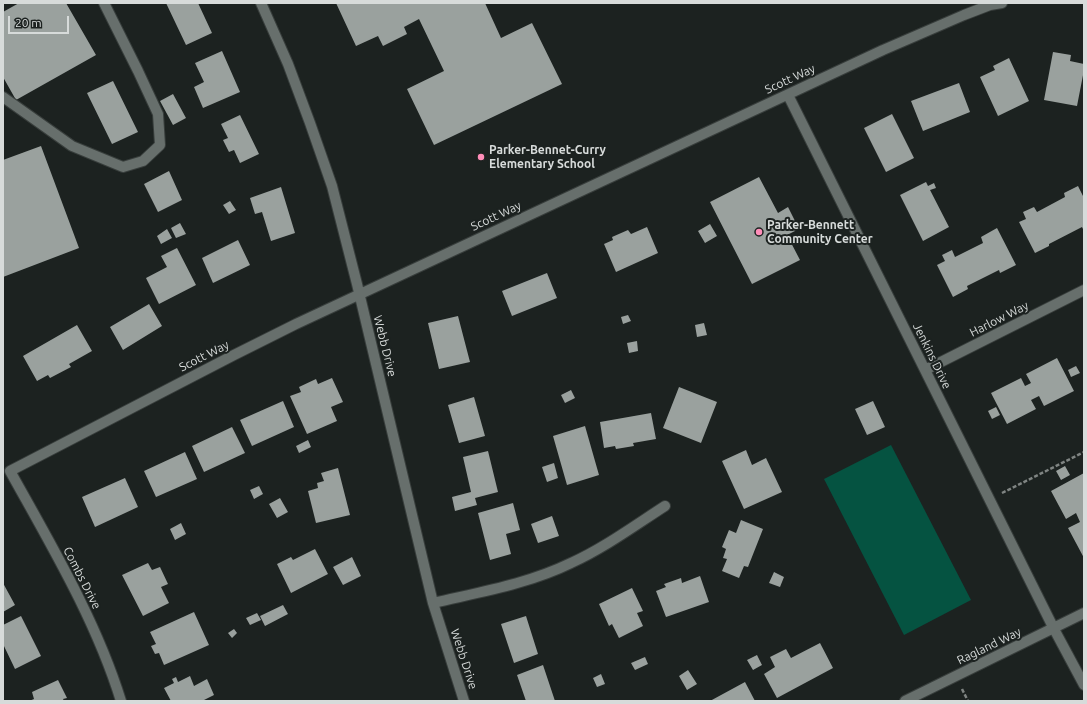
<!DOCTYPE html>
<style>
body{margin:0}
#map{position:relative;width:1087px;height:704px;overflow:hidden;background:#1c2220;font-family:Ubuntu,sans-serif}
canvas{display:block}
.frame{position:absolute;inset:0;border:4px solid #d7dbda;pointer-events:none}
.scale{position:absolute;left:8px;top:16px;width:61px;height:18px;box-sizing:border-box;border:2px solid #d7dbda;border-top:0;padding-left:5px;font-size:12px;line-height:14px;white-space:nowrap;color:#d7dbda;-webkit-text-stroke:3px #1c2220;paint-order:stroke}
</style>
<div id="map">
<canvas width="1087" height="704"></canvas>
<div class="frame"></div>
<div class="scale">20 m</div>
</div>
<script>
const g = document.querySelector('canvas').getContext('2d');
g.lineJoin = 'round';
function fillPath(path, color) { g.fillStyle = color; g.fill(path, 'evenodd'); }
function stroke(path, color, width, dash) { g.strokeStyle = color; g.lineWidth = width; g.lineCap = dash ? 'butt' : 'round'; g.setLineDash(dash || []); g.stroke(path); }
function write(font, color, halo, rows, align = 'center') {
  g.font = font + ' Ubuntu,sans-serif'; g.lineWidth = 4; g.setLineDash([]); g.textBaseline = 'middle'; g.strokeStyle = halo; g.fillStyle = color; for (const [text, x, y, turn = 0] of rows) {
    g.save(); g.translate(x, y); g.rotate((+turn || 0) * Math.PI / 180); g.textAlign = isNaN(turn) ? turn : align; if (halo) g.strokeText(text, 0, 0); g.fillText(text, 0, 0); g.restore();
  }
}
fillPath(new Path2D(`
 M891 445 971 600 904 635 824 479Z`), '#055341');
fillPath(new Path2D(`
 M19 3H66L96 55 16 100 3 77V12Z
 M166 3H198L212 33 186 45Z
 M336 3H485L501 38 532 23 562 84 434 145 407 89 444 71 419 19 404 27 407 34 383 46 378 36 356 46Z
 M222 51 240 92 203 108 194 87 204 82 195 63Z
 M1053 52 1071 55 1070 61 1084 64V70L1077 106 1044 100Z
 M1009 58 1029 101 998 116 980 77 995 70 993 66Z
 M113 81 138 132 112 144 87 93Z
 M959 83 970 112 923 131 911 101Z
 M173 94 186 118 173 125 160 101Z
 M892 114 914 158 886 172 864 128Z
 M240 115 259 154 240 163 234 150 229 152 223 140 228 138 221 124Z
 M41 146 79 248 3 277V160Z
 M169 171 182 200 158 212 144 184Z
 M759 177 778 213 788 207 799 229 787 235 800 260 752 284 710 202Z
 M926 182 928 186 934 183 936 188 930 190 949 227 923 241 900 195Z
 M1078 186 1084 198V231L1082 227 1049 244V246L1035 253 1019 222 1026 219 1023 212 1034 207 1037 212 1065 197 1064 193Z
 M281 187 295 233 271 241 262 212 255 214 250 198Z
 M230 201 236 210 229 214 223 205Z
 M180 223 186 234 176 238 171 228Z
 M710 224 717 236 705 243 698 231Z
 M647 227 658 253 616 272 604 244 613 240 612 237 628 230 631 234Z
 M997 228 1016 265 1000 273 999 270 967 286 968 289 953 297 937 265 945 261 942 255 952 250 955 257 983 243 981 237Z
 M167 229 172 238 161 244 157 236Z
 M238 240 250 265 213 283 202 258Z
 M177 248 196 285 159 304 146 278 167 267 161 256Z
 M547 273 557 298 512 316 502 291Z
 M149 304 162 326 123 350 110 327Z
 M628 315 631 321 623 324 621 317Z
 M458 316 470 362 439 369 428 323Z
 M704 323 707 335 697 337 695 325Z
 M77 325 92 351 69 364 71 367 50 378 48 375 37 381 23 356Z
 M637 341 638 351 629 353 627 343Z
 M1057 358 1074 391 1044 406 1039 396 1031 400 1036 409 1007 424 991 393 1021 378 1025 386 1031 383 1026 374Z
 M1076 366 1080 373 1071 377 1068 370Z
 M332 378 343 402 331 407 337 421 307 434 290 396 301 392 299 387 316 379 318 384Z
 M679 387 717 402 701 443 663 428Z
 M571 390 575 398 565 403 561 395Z
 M474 397 485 436 459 443 448 405Z
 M283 401 294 427 252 446 240 420Z
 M873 401 885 427 867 435 855 409Z
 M996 407 1000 415 992 419 988 411Z
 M651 413 656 439 633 443 634 446 616 449 615 446 604 448 600 422Z
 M585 426 599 475 567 485 553 436Z
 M232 427 245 453 204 472 192 446Z
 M308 440 311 447 299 453 296 446Z
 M746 450 752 465 766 458 782 492 744 509 722 461Z
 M488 451 498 492 475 498 477 505 455 511 452 497 471 492 463 457Z
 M185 452 197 479 156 497 144 471Z
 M554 463 558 478 547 482 542 467Z
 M1065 466 1070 475 1061 480 1056 471Z
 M338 468 350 515 316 523 308 491 318 488 317 483 324 481 321 473Z
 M1084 473V558L1068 528 1080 522 1076 513 1066 519 1051 491Z
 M125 478 138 507 95 527 82 497Z
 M259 486 263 494 254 499 250 490Z
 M280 498 288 512 277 518 269 504Z
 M513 503 520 530 506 534 511 554 490 560 478 513Z
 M552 516 559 536 538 543 531 524Z
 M741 520 763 529 748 567 744 566 739 578 722 571 727 559 723 558 726 549 722 547 729 530 736 533Z
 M181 523 186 534 175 540 170 529Z
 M315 549 328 574 291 593 277 564 291 557 293 560Z
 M352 557 361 576 343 585 333 567Z
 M148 563 152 570 160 567 168 584 161 587 169 603 143 616 122 575Z
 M774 572 784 577 780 587 769 583Z
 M700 576 709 602 666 617 656 591 666 587 664 584 681 578 682 583Z
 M3 583 15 605 3 612Z
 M632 588 643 611 637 613 643 626 619 638 612 624 609 626 599 604Z
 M283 605 288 614 265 626 260 616Z
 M194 612 209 645 164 665 159 653 155 654 151 646 156 644 150 632Z
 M257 613 261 620 250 625 246 618Z
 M21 616 41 656 15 669 3 644V625Z
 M526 616 538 654 514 663 501 624Z
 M234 629 237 633 232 638 228 633Z
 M820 643 833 668 777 698 764 674 775 667 770 657 786 649 791 658Z
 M757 655 762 665 753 670 747 660Z
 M645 657 648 664 635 670 631 663Z
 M543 665 555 701H526L517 675Z
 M688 670 697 684 687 690 679 676Z
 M601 674 605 684 597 687 593 678Z
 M190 676 194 686 207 679 214 695 202 701H171L164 688 174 683 172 679 176 677 178 682Z
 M58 680 67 698 63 699 64 701H29L34 699 32 692Z
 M745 682 755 701H710Z`), '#9aa19e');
const minor = new Path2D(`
 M261 3 288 64 310 123 332 186 357 284 433 603 464 701
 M788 95 1054 629 1084 685
 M3 97 72 146 123 167 143 161 160 145 158 114 138 71 104 3
 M925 370 1084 290
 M433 603C480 592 528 584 571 563 604 548 634 526 665 506
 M121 701C96 620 51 545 10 471L234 355 296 324 883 50 964 15 990 5 1002 3
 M905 701 1084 613`);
stroke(minor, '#383e3c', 12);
stroke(new Path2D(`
 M1002 493 1084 452
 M962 689 968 701`), '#7f8482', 2.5, [4, 2]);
stroke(minor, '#676f6c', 10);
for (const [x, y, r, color] of [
 [481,157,4,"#ff8eb9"],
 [759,232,4,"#ff8eb9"]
]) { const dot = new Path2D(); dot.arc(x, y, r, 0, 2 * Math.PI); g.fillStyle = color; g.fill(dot); stroke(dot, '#1c2220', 1.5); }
write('12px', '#d7dbda', '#1c2220', [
 ["Scott Way",790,79,-25],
 ["Scott Way",496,216,-25],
 ["Harlow Way",999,319,-27],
 ["Webb Drive",385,346,76],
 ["Scott Way",204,356,-27],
 ["Jenkins Drive",932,356,64],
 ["Combs Drive",82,578,63],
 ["Ragland Way",989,646,-26],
 ["Webb Drive",464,659,72]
]);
write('bold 12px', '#d7dbda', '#1c2220', [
 ["Parker-Bennet-Curry",489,150],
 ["Elementary School",489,164],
 ["Parker-Bennett",767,225],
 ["Community Center",767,239]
], 'left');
</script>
